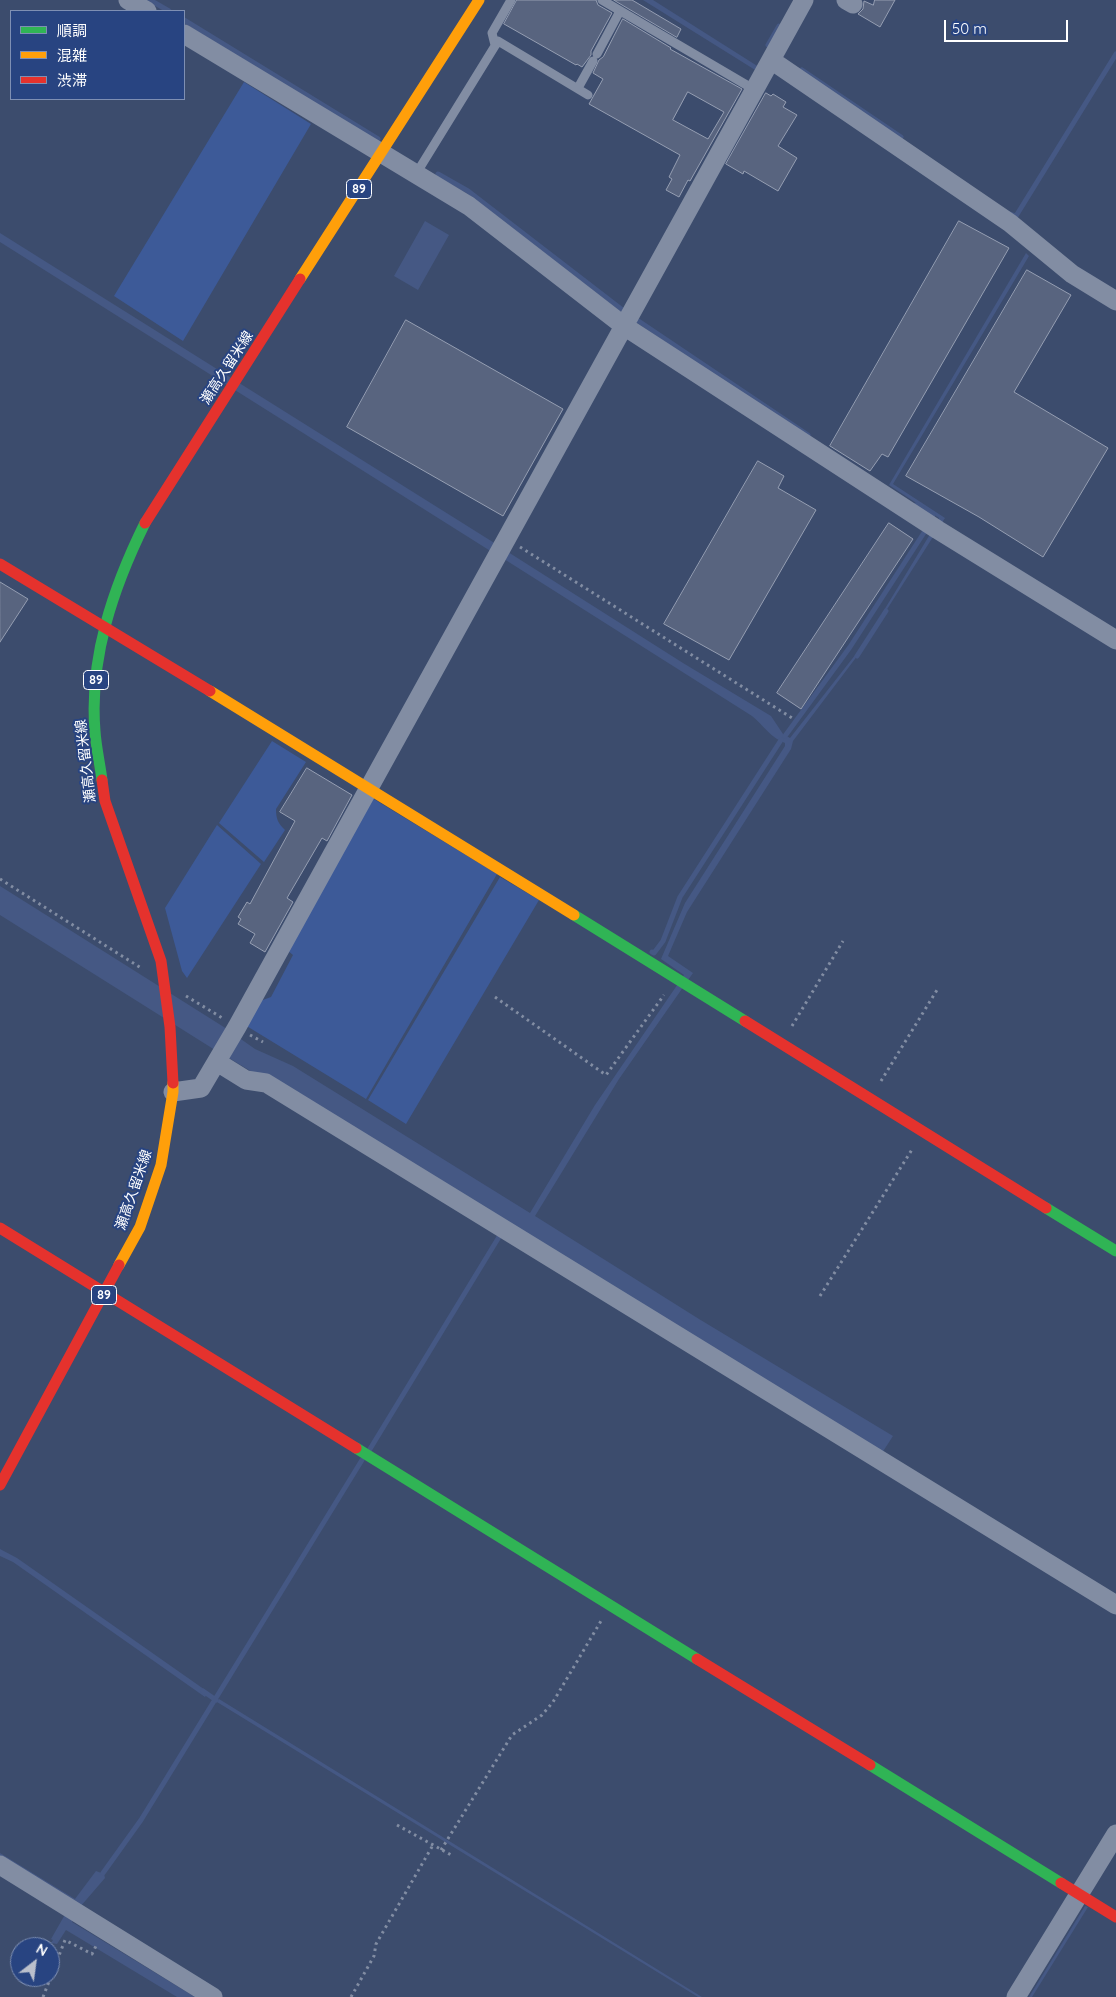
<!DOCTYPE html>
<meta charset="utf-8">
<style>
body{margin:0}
#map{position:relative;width:1116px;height:1997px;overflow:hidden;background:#3c4c6d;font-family:Quicksand,"Noto Sans JP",sans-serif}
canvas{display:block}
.legend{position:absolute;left:10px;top:10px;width:175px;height:90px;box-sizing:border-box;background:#284481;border:1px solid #7e8fb3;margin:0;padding:6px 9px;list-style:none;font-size:15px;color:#fff}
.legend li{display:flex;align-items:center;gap:10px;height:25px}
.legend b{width:25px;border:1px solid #7e8fb3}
.north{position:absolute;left:10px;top:1937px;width:50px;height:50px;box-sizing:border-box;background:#284481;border:1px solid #7e8fb3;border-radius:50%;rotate:30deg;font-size:14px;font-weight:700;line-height:20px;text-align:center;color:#fff}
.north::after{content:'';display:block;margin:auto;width:18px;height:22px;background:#bbc0cc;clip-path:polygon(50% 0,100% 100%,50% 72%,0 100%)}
.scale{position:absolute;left:944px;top:20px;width:124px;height:22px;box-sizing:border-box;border:2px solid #fff;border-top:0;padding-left:6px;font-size:15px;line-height:18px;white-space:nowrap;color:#fff;-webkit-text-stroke:4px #284481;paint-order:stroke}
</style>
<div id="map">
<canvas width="1116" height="1997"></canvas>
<ul class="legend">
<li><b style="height:6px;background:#30b455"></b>順調</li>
<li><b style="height:6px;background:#ff9f0a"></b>混雑</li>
<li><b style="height:6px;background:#e5322d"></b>渋滞</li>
</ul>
<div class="north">N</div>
<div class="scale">50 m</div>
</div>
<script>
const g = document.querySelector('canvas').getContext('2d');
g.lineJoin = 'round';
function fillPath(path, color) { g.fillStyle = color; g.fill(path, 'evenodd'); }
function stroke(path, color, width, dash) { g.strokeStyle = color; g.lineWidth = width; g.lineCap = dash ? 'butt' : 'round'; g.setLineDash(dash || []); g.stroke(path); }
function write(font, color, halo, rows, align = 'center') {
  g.font = font + ' Quicksand,"Noto Sans JP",sans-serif'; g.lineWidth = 4; g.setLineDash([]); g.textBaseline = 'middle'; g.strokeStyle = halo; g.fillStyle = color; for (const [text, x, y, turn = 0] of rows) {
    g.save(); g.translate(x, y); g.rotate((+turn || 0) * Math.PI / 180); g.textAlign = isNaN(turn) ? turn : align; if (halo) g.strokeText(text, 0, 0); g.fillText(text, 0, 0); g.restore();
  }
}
fillPath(new Path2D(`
 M244 82 311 124 183 341 114 296Z
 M272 741 306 762 276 809C276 819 278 823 285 830L264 862 219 823Z
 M372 798 497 874 366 1099 245 1025 260 1001 271 997 293 955 287 950Z
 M217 825 261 864 187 978 182 971 165 908Z
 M500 877 539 900 406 1124 368 1100Z`), '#3d5a98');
fillPath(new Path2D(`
 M643 0H653L770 74 768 78Z
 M425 221 449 235 418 290 394 276Z
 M0 233 496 544 492 552 0 242Z
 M1026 253 1029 256 893 484 945 518 858 655 793 741 791 749 687 912 668 956 693 973 619 1079 535 1216 699 1319 893 1436 882 1453 229 1058 238 1037 255 1049 293 1066 530 1213 595 1105 684 975 661 959 685 903 785 746V743C771 738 763 725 752 716L504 559 508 552 683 663 771 716 783 734 790 738 863 645 938 521 939 518 889 485Z
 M0 886 227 1029 215 1050 0 915Z
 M0 1549 17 1558 208 1692 205 1697 13 1562 0 1556Z
 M219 1699 702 1997H698L217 1702Z
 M0 1853 75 1899 96 1871 104 1874 105 1878 80 1907 72 1922 195 1997H177L66 1930 57 1944 51 1943 53 1940 51 1939 71 1904 0 1858Z
 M1085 1906 1088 1907 1032 1997H1029Z`), '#455884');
stroke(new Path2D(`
 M150 0 169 11
 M184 20 378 139
 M768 45 779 26
 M802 70 901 137
 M438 174 468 191 625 312
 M1010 214 1016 216 1116 54
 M634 318 808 435
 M916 505 933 515 931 521
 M857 656 886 611
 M785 736 850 647 927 528
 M652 952 654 953 663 941 680 897 781 740
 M370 1449 502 1232
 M203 1691 216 1700
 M103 1873 141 1820 362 1460`), '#455884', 5);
const building = new Path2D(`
 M517 0H596L598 5 612 13 591 51V55L582 67 577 64 576 65 504 24Z
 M614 0H632L681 29 677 37Z
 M875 0H895L880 27 858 14 863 9 864 1 873 5Z
 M623 19 671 48 670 49 742 89 690 181 688 180 679 197 666 190 672 179 669 177 680 155 589 104 603 79 593 73 599 60 603 57ZM688 92 724 112 708 139 673 120Z
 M766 93 771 96 773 94 786 102 783 107 797 115 778 146 797 158 778 191 744 171 743 174 726 164Z
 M959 221 1009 248 888 457 882 454 870 471 830 446Z
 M1027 270 1071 295 1014 392 1108 448 1043 557 979 517 906 476Z
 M406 320 563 409 503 516 347 427Z
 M758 461 784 476 778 488 816 510 729 660 664 624Z
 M889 523 913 539 801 709 777 693Z
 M0 582 28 599 0 642Z
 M307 768 352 795 327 841 322 838 287 898 293 902 265 952 250 943 255 934 238 924 241 919 238 917 247 902 250 904 295 821 280 812Z`);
fillPath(building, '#58647f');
stroke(building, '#959eb2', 1);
stroke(new Path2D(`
 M520 547 792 718
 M0 879 141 968
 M186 996 224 1019
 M495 997 606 1075 664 995
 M792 1026 843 941
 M250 1035 263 1042
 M881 1081 937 990
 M820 1296 913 1148
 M397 1825 453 1856
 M441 1850 512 1735 542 1715 553 1702 601 1621
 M43 1997 65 1940 92 1954 97 1944
 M351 1997 374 1956 376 1944 433 1845`), '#828da3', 3, [2.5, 4]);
stroke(new Path2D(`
 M602 0 755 90
 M495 45 492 33 511 0
 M597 54 620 11
 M578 88 593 61
 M416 174 498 41 588 95`), '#828da3', 9);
stroke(new Path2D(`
 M128 0 147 11
 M846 0 853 4
 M184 34 469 206 624 326 938 530 1116 640
 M771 60 1010 223 1072 274 1116 301
 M217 1062 246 1080 266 1083 1116 1605
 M173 1092 201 1088 237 1027 804 0
 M0 1865 213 1997
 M1016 1997 1116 1834`), '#828da3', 19);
stroke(new Path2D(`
 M102 780C100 764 96 747 95 731 89 658 113 588 145 523
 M574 915 745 1021
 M1046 1208 1116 1251
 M356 1448 697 1659
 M870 1765 1061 1883`), '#30b455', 11);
stroke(new Path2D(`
 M300 279 479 0
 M210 691 574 915
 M119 1265 140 1227 161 1165 173 1092V1083`), '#ff9f0a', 11);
stroke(new Path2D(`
 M145 523 300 279
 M0 564 210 691
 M102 780 105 801 161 961 170 1027 173 1083
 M745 1021 1046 1208
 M0 1228 356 1448
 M0 1485 119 1265
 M697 1659 870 1765
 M1061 1883 1116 1917`), '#e5322d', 11);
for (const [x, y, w] of [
 [359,189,25],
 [96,680,25],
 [104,1295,25]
]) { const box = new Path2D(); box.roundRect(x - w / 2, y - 9.5, w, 19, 4); g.fillStyle = '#284481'; g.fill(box); stroke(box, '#fff', 1); }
write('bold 12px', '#fff', null, [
 ["89",359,189],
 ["89",96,680],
 ["89",104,1295]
]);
write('14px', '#fff', '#284481', [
 ["瀬高久留米線",227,368,-57],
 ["瀬高久留米線",86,761,-97],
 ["瀬高久留米線",134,1190,-71]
]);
</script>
